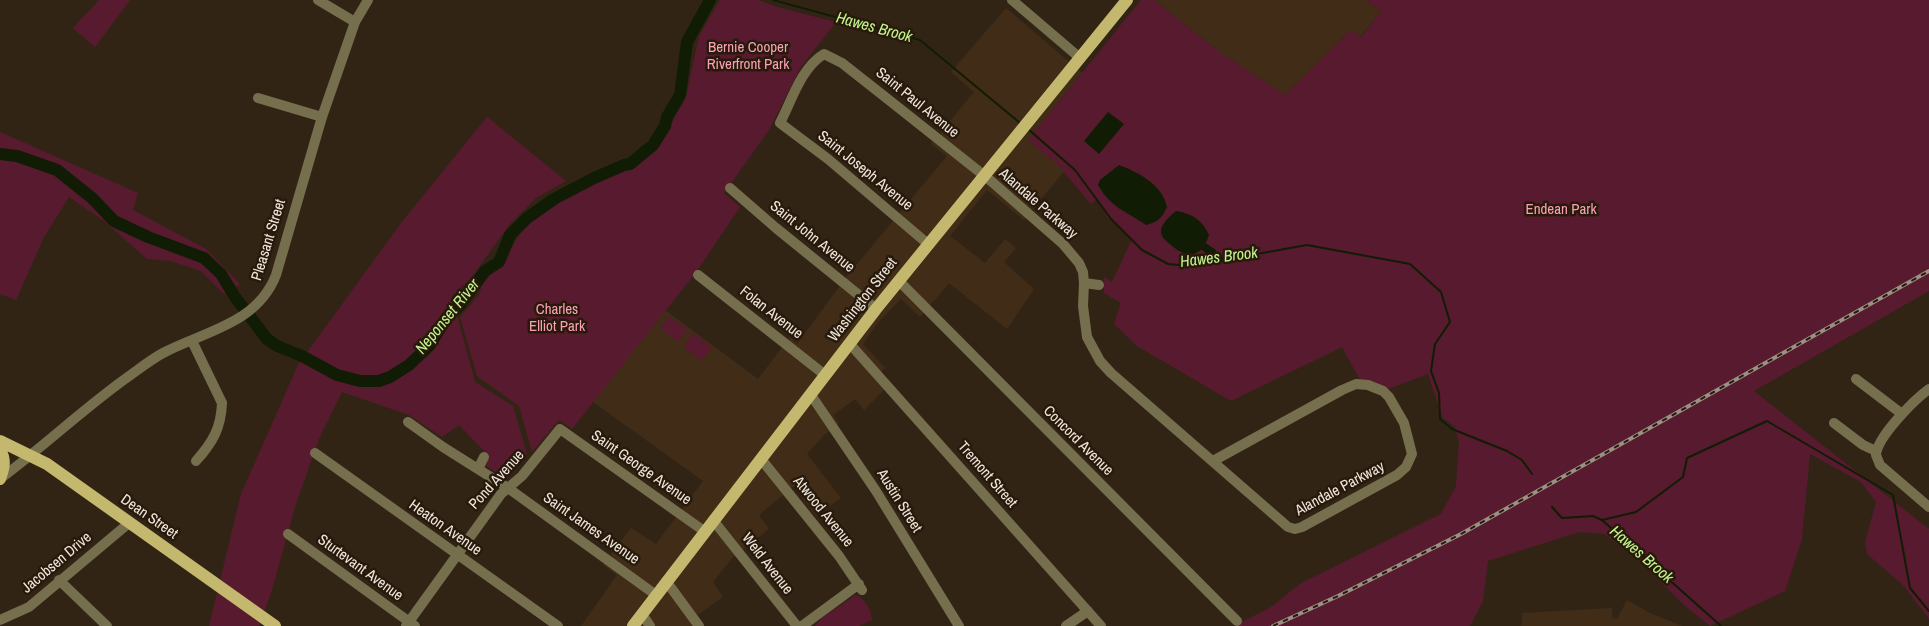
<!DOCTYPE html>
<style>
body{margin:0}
canvas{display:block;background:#322415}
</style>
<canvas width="1929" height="626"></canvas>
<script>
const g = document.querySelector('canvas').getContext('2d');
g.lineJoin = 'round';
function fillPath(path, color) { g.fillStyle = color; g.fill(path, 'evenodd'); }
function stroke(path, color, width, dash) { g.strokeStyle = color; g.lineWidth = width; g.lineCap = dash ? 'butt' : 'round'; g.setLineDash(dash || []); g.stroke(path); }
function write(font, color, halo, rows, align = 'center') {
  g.font = font + ' "Archivo Narrow",sans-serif'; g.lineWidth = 5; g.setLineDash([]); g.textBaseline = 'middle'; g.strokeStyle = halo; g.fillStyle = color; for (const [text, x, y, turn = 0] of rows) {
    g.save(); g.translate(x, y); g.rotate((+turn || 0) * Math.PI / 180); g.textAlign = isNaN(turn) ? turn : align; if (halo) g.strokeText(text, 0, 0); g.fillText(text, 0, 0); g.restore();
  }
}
fillPath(new Path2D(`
 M1154 0H1366L1381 12 1360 37 1351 30 1285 95 1221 53Z
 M1006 8 1082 73 1028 140 1065 170 1024 220 987 190 950 236 985 263 1005 239 1016 248 1004 262 1034 289 1007 329 949 283 920 317 901 299 877 324 863 344 885 368 874 378 884 390 864 410 855 399 833 415 839 424 825 434 807 454 841 498 816 516 794 486 759 515 769 529 733 557 713 582 723 597 696 616 699 626H581L617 575 603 565 631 528 656 544 703 481 593 402 665 310 758 379 790 337 797 344 848 275 947 156 931 144 974 92 951 72Z
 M1627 600 1650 613 1682 626H1520L1522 625V613L1612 608V618L1617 619Z`), '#402c17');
fillPath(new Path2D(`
 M99 0H130L95 47 73 28Z
 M720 0H759L777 7 836 22 801 67 769 130 724 193 740 207 697 271 572 429 559 420 532 452 519 406 477 376 460 317 479 295 483 282 493 269 511 249 528 220 587 186 636 166 659 146 686 97 699 36Z
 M1141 0H1154L1221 53 1285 95 1351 30 1361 37 1381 12 1366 0H1929V291L1754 391 1929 529V619L1903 585 1867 554 1865 542 1876 502 1861 482 1810 454 1802 539 1785 591 1710 626 1684 605 1638 559 1604 534 1579 532 1488 561 1483 601 1470 626H1234L1271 607 1301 583 1441 514 1456 486 1459 442 1455 427 1442 417 1428 374 1388 389 1375 382 1360 380 1342 347 1231 401 1137 346 1114 324 1121 303 1104 293V277L1112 282 1132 239 1107 217 1097 199 1091 204 1063 171 1064 170 1028 140Z
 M487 117 566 181 536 198 510 224 470 279 452 296 475 382 513 406 527 454 507 479 486 466 489 456 459 425 442 437 409 415 342 392 319 439 295 507 272 590 259 626H209L241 494 298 365 401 223Z
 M0 132 138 193 133 210 206 249 240 284 224 294 201 271 171 261 147 259 103 220 69 197 44 237 16 300 0 294Z
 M669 316 687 330 678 342 660 328Z
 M693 333 712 347 702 361 683 347Z
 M856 595C864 598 872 611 872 620L859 626H815L823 617Z`), '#571a2e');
fillPath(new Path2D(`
 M1108 112 1124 124 1099 154 1084 141Z
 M1119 165C1138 172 1163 185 1167 207 1162 218 1158 222 1146 225 1126 211 1111 208 1098 185L1100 180Z
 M1176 211C1192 213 1203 221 1209 235 1202 257 1188 260 1171 245 1167 242 1162 238 1161 233 1160 224 1170 216 1176 211Z`), '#111c05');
stroke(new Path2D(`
 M773 0 920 40 1020 123
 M1028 129 1075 170 1111 219 1142 250 1168 264 1190 266 1307 245 1410 264 1441 292 1450 322 1435 344 1431 371 1439 393 1440 419 1452 429 1507 451 1522 460 1532 474
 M1552 507 1562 518 1593 516 1602 520 1721 626
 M1602 520 1636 512 1683 477 1687 458 1767 421 1893 495 1910 588 1929 611`), '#111c05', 2);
stroke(new Path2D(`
 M1197 242 1212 252
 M1217 256 1219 259`), '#111c05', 8);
stroke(new Path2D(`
 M0 154 17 156 57 170 92 198 114 221 148 237 204 258 221 274 235 297 267 339 277 346 302 356 337 375 360 381H379L390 377 409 365 429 346 447 317 460 305 485 271 499 262 510 235 527 218 554 199 594 178 624 165 630 164 653 145 665 126 667 117 680 95 687 42 710 0`), '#111c05', 12);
stroke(new Path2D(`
 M318 0 355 22
 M1012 0 1080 58
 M258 98 322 117
 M730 188 776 228 876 309
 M928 244 828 159 780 123C792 100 801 68 824 54L842 63 894 104 991 181 1063 244 1079 263 1083 272 1084 283 1083 306 1087 337 1100 361 1111 373 1288 527 1295 529 1302 527 1397 475 1406 467 1412 454 1404 423 1389 397 1383 391 1368 385 1356 384 1342 390 1213 461
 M698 275 825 375
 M899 281 1237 621
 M1084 283 1099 285
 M192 341 222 403C221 428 213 442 196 461
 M850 344 1101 626
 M1856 379 1902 414
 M1929 389C1914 400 1877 437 1876 455L1880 465 1929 507
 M811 395 876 491 959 626
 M408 422 443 447 508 488 656 595
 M1834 423 1863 445 1876 451
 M315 453 558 626
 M761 459 839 556 862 590
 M478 469 484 457
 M0 479C43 447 82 410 125 379 138 370 150 360 163 353 205 331 257 324 276 275L322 117 355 22 368 0
 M713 520 797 626
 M288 534 415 626
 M59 580 107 626
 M666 581 699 626
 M642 614 650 626
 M0 620 29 607 129 523
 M406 626 501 494 522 476 560 429 704 531
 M802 626 859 584
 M1066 626 1088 611`), '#756f4d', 10);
stroke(new Path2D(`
 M0 441 47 464 275 626
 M0 449C6 460 4 468 0 479
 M633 626 876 309 1127 0`), '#c4b76e', 12);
const rail = new Path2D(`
 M1273 626 1338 596 1461 534 1929 271`);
stroke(rail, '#9b9084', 4);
stroke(rail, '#281a0b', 2, [5.5]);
write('15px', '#fca0b7', '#281a0b', [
 ["Bernie Cooper",748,48],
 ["Riverfront Park",748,65],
 ["Endean Park",1561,210],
 ["Charles",557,310],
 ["Elliot Park",557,327]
]);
write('15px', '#f0e6dd', '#281a0b', [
 ["Saint Paul Avenue",917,103,39],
 ["Saint Joseph Avenue",865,171,39],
 ["Alandale Parkway",1038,204,41],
 ["Saint John Avenue",812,237,39],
 ["Pleasant Street",269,240,-73],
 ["Washington Street",863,300,-52],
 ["Folan Avenue",771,313,38],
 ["Concord Avenue",1078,441,45],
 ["Saint George Avenue",641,468,35],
 ["Tremont Street",987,475,49],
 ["Pond Avenue",497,480,-48],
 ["Alandale Parkway",1340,489,-28],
 ["Austin Street",899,501,58],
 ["Atwood Avenue",823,512,51],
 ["Dean Street",149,517,35],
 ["Heaton Avenue",445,528,35],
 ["Saint James Avenue",591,529,35],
 ["Jacobsen Drive",57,563,-40],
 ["Weld Avenue",767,564,52],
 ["Sturtevant Avenue",360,568,36]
]);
write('italic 16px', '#c2f58e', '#281a0b', [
 ["Hawes Brook",874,28,15],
 ["Hawes Brook",1219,258,-7],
 ["Neponset River",448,317,-51],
 ["Hawes Brook",1641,555,41]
]);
</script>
